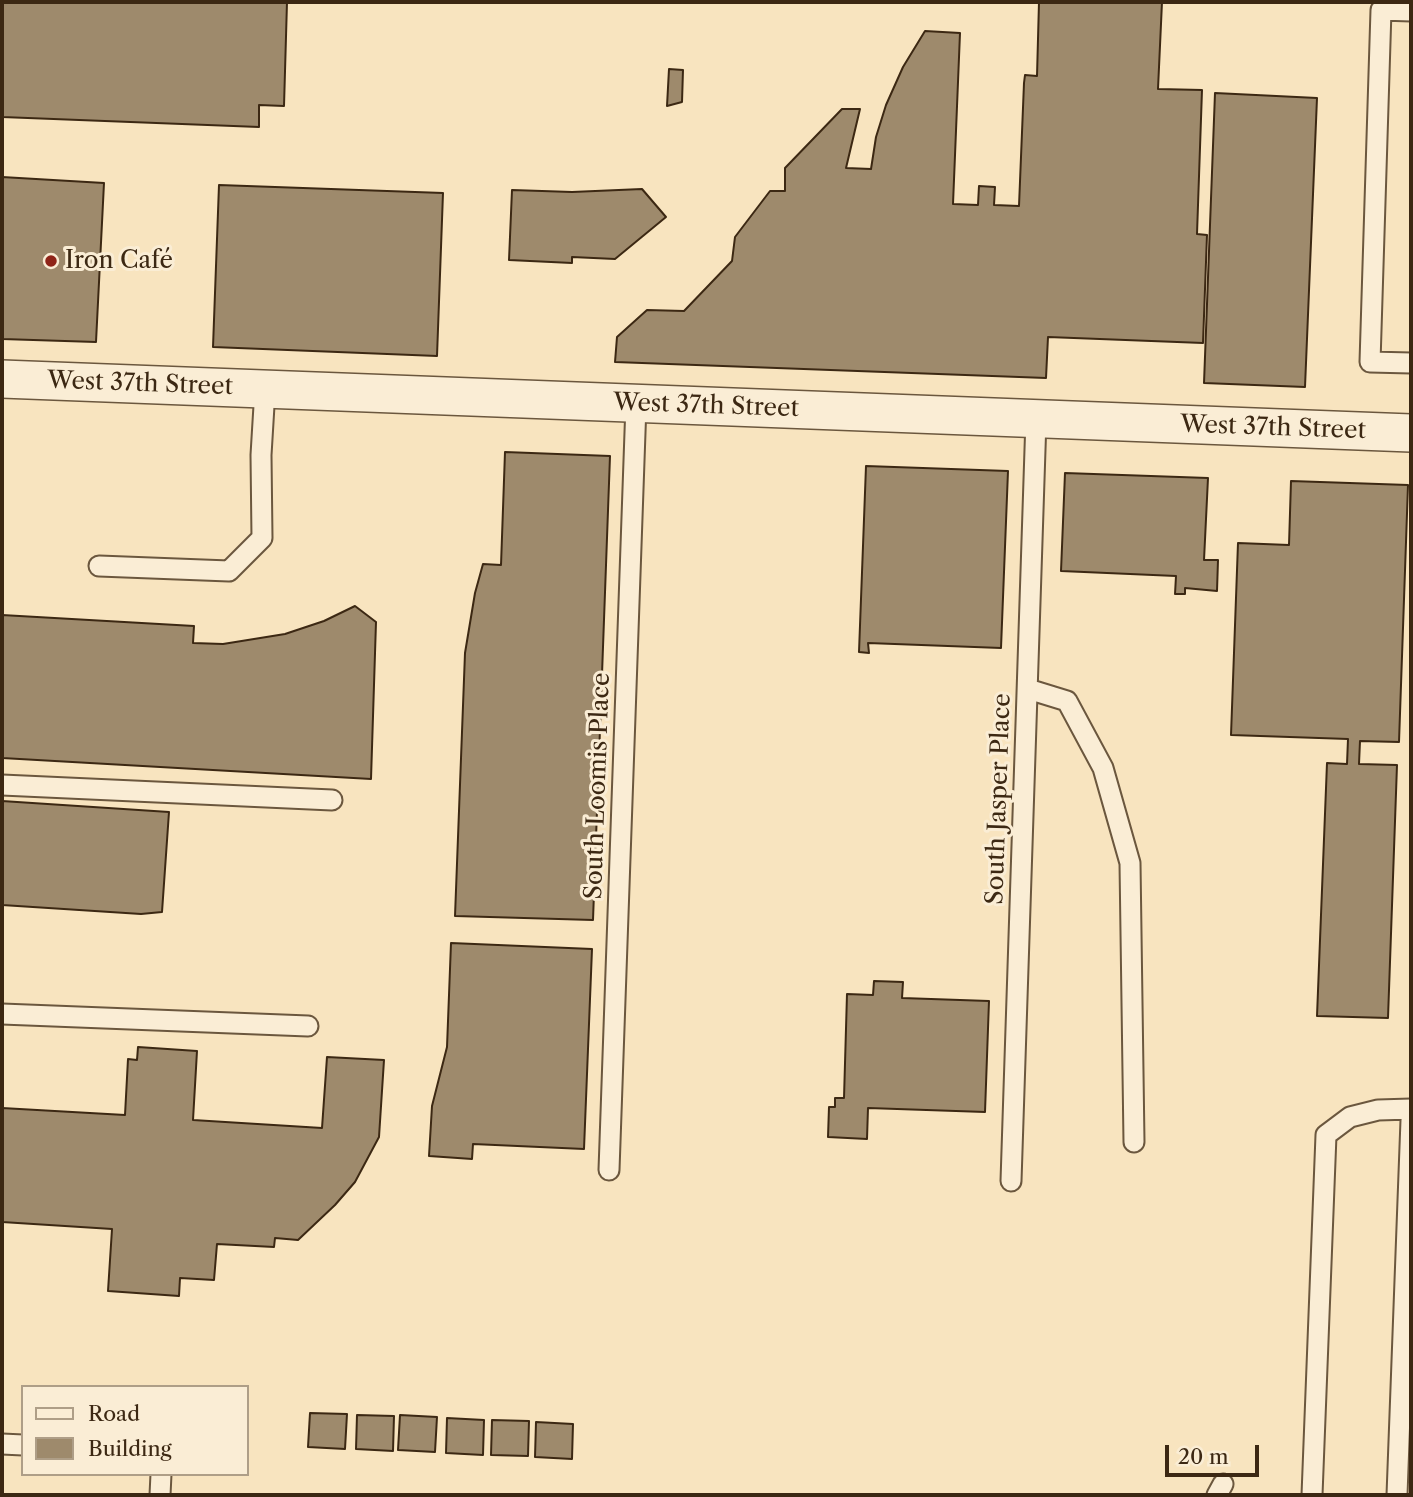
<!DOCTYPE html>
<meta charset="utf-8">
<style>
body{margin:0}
#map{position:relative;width:1413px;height:1497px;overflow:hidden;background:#f8e4bf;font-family:"Libre Caslon Text",serif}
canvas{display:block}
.frame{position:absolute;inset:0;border:4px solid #3c2813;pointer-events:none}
.legend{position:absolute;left:21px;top:1385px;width:228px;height:91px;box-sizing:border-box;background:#faedd5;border:2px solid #ae9e87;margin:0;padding:9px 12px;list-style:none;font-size:21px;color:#3c2813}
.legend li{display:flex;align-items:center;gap:14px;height:35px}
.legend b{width:35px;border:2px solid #ae9e87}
.scale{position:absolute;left:1165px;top:1445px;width:94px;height:32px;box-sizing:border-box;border:4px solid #3c2813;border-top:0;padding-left:9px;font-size:21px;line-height:24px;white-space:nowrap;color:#3c2813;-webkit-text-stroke:5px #faedd5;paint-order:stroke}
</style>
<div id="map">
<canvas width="1413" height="1497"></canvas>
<div class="frame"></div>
<ul class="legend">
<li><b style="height:9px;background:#faedd5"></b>Road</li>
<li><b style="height:19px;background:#9e8a6c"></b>Building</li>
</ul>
<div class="scale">20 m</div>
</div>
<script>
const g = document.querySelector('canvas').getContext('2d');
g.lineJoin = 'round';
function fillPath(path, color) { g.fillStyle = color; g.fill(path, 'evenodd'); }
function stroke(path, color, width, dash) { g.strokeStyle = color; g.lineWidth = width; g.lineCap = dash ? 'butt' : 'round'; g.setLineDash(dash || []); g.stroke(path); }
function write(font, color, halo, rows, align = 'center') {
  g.font = font + ' "Libre Caslon Text",serif'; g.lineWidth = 6; g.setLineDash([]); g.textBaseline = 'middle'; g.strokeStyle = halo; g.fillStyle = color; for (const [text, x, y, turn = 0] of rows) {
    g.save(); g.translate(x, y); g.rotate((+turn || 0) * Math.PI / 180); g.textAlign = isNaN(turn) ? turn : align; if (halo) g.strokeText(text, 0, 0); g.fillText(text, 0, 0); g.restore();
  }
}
const building = new Path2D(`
 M2 2H287L284 106 259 105V127L2 117Z
 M1039 2H1162L1158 89 1202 90 1197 234 1207 235 1203 343 1048 337 1046 378 615 362 617 337 647 310 684 311 732 261 735 237 770 191H785V168L842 109H860L846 168 871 169 876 137 886 105 903 67 925 31 960 33 953 204 978 205 979 186 995 187 994 205 1019 206 1024 83 1025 75 1037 76Z
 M669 69 683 70 682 102 667 106Z
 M1215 93 1317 98 1305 387 1204 383Z
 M2 177 104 183 96 342 2 339Z
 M219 185 443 193 437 356 213 347Z
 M642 189 666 217 615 259 572 257V263L509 260 512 190 572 192Z
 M505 452 610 456 593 920 455 916 465 653 475 593 483 564 501 565Z
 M866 466 1008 471 1001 648 868 643 869 653 859 652Z
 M1065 473 1208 478 1204 560H1218L1217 591 1185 588V594H1175L1176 576 1061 571Z
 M1291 481 1408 485 1399 742 1360 741 1359 764 1397 765 1388 1018 1317 1016 1327 763 1347 764 1348 739 1231 735 1238 543 1289 545Z
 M355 606 376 622 371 779 2 758V615L194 626 193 643 223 644 285 634 324 621Z
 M2 801 169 812 162 912 141 914 2 905Z
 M451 943 592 949 584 1149 473 1144 472 1159 429 1156 432 1106 447 1047Z
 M874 981 903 982 902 998 989 1001 985 1112 868 1108 867 1139 828 1137 829 1107H835V1098H844L847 994 873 995Z
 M138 1047 197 1051 193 1120 322 1128 327 1057 384 1060 379 1137 355 1182 335 1205 298 1240 275 1238 274 1247 217 1244 214 1280 180 1278 179 1296 108 1291 112 1229 2 1222V1108L125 1115 128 1059 137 1060Z
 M310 1413 347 1414 345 1449 308 1447Z
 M357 1415 394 1416 393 1451 356 1449Z
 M400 1415 437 1417 435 1452 398 1450Z
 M447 1418 484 1420 483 1455 446 1453Z
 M492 1420 529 1421 528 1456 491 1455Z
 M536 1422 573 1424 572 1459 535 1457Z`);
fillPath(building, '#9e8a6c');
stroke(building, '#3c2813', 2);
const lane = new Path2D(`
 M1411 11 1381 10 1370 362 1411 363
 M99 566 229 571 262 538 261 455 265 389
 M1028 689 1067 701 1103 768 1130 863 1134 1142
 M2 785 332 800
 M2 1014 308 1026
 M609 1170 636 404
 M1011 1181 1036 419
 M2 1444 23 1445
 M160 1495 161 1474
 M1217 1495 1223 1484
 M1312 1495 1326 1135 1350 1117 1378 1110 1411 1109
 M1397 1495 1411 1120`);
const street = new Path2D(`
 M2 379 1411 433`);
stroke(lane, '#6b573e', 23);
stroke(street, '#6b573e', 40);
stroke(lane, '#faedd5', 19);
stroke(street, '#faedd5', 37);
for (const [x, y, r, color] of [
 [51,261,7,"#8f2418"]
]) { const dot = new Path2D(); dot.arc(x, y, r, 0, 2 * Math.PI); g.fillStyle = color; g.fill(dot); stroke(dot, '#faedd5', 2.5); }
write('24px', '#3c2813', '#faedd5', [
 ["Iron Café",65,261]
], 'left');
write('24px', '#3c2813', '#faedd5', [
 ["West 37th Street",140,384,2],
 ["West 37th Street",706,406,2],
 ["West 37th Street",1273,428,2],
 ["South Loomis Place",598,786,-88],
 ["South Jasper Place",999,799,-88]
]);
</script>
